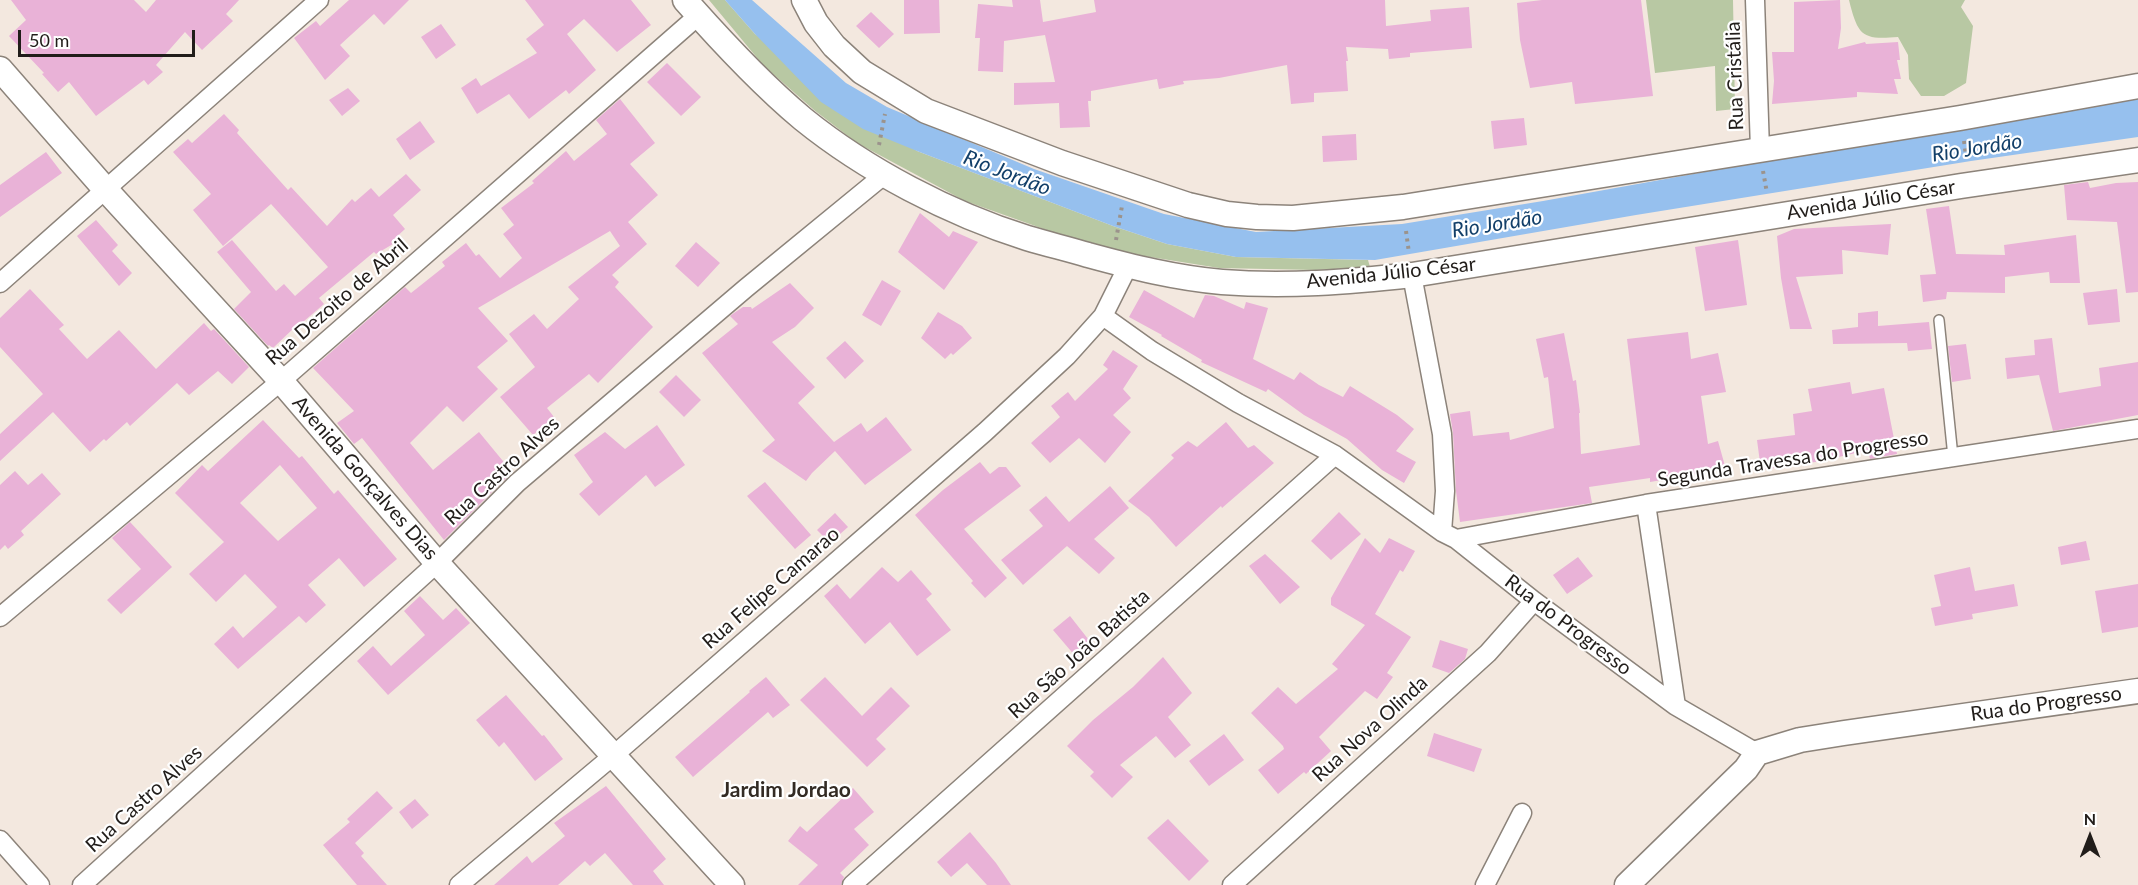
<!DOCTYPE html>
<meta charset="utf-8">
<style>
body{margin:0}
#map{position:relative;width:2138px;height:885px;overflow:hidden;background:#f3e8df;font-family:Lato,sans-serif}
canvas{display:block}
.north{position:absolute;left:2060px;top:807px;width:60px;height:60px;-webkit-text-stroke:4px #fff;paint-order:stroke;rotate:0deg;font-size:16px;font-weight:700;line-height:24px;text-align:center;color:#211d1a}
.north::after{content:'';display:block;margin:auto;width:21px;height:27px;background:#211d1a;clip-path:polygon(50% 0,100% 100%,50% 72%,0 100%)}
.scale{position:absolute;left:18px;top:30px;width:177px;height:27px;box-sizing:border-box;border:3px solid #211d1a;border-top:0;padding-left:8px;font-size:18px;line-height:21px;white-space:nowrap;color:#211d1a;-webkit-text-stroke:4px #fff;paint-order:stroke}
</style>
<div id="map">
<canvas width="2138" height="885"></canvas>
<div class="north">N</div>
<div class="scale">50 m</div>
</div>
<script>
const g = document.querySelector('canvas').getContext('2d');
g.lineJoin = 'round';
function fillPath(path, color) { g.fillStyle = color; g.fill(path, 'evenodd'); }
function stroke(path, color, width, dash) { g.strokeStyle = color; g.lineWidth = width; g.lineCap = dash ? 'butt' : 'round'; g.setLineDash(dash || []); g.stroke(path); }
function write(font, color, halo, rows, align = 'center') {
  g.font = font + ' Lato,sans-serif'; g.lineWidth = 4.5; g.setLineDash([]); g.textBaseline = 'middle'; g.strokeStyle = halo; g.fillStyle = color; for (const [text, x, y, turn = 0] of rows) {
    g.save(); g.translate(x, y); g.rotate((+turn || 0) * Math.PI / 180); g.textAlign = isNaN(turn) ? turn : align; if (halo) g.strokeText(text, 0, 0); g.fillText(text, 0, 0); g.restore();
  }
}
fillPath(new Path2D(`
 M709 0H725L755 34 917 151 1113 226 1167 244 1236 257 1368 260 1370 267 1316 270 1219 268 1144 256 1086 244 965 201 857 143 814 110 763 65Z
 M1646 0H1733L1735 109 1716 111 1715 66 1655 73Z
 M1849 0H1965L1961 7 1973 26 1966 83 1944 96H1921L1909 79 1908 55 1898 37C1862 40 1858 36 1849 0Z`), '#b8c8a3');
fillPath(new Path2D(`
 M725 0H752L846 83 887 107 1034 169 1164 214 1256 232 1402 224 1543 201 1888 139 2138 99V137L1971 161 1636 215 1375 260 1236 257 1167 244 1113 226 917 151 863 129 821 102 755 34Z`), '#96c0ee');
fillPath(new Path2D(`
 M11 0H134L146 12 156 0H239L226 14 233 21 202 50 185 32 156 65 163 72 148 85 144 80 96 116 69 82 58 92 42 74 44 73 9 36 26 20Z
 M349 0H409L384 25 374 14 340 45 350 56 325 80 294 38 316 21 320 26Z
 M525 0H631L651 25 617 52 584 19 567 34 596 70 569 94 566 90 529 119 509 94 477 114 461 88 476 78 481 86 537 53 526 39 544 25Z
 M904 0H939L940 33 904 34Z
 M1012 0H1040L1043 22 1096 12 1094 0H1385L1386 26 1431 21 1430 10 1469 7 1472 48 1410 53V57L1389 59 1388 49 1346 47 1348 61H1346L1348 91 1314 93V102L1291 104 1287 65 1219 78 1183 81 1184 84 1159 89 1157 79 1091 91V101H1088L1090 127 1060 128 1059 103 1014 105V83L1055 82 1045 35 1004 41 1003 72 978 71 980 38H975L978 4 1013 7Z
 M1542 0H1641L1653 96 1575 104 1572 82 1530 88 1520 40 1517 3Z
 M1840 0 1841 28 1838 49 1865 42 1866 44 1898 42 1900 60H1897L1901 79H1894L1898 94 1857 92V97L1772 104 1774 81 1772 52H1794V2Z
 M871 12 894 34 879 48 856 26Z
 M441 24 456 45 436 59 421 37Z
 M667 63 701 97 681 116 647 82Z
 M348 88 360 101 342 116 329 100Z
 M620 99 655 143 630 164 658 195 628 222 647 244 612 275 619 282 615 287 653 327 598 383 589 374 547 408 554 417 533 435 500 397 535 367 509 334 534 314 547 329 579 299 568 287 620 246 610 231 478 308 508 341 477 367 498 389 463 422 447 406 410 443 433 470 479 432 512 472 444 540 362 438 354 444 337 423 354 411 313 368 405 287 411 293 445 266 442 262 466 243 476 256 479 254 500 278 522 258 503 234 514 225 501 208 534 183 532 181 566 151 574 161 607 134 596 120Z
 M224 114 239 130 237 133 288 190 291 187 327 226 352 199 355 202 371 188 379 197 406 174 421 190 393 215 405 229 391 242 393 244 376 254 374 252 319 298 324 304 296 328 295 327 273 348 269 345 268 346 234 309 251 292 217 252 232 240 276 291 284 284 295 296 328 267 271 204 223 246 193 210 211 194 173 152 188 139 192 143Z
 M1524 118 1527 145 1494 149 1491 121Z
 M420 121 435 142 410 160 396 139Z
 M1356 134 1357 160 1323 162 1322 136Z
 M46 152 62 173 0 217V185Z
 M2088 182 2090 188 2116 183 2138 182V292L2126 293 2117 222 2067 220 2064 185Z
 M1949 206 1956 254 2005 255 2004 245 2076 235 2080 283H2050L2049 272 2005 277V293L1947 292 1946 299 1923 302 1920 275 1936 274 1926 209Z
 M920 213 949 237 953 231 978 242 944 290 898 252Z
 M96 220 118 245 112 251 132 273 119 286 77 236Z
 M1891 224 1888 255 1842 250 1843 274 1796 277 1812 329H1790L1781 278 1777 236 1794 229Z
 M1738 240 1747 305 1705 311 1695 247Z
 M696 242 720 263 698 287 675 266Z
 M882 280 901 291 881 326 862 315Z
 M790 283 814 308 795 327 772 342 815 387 798 403 834 442 861 423 867 432 886 417 912 450 865 485 835 451 812 473 806 481 762 451 775 440 702 353 738 324 730 316 734 313 743 307H751L752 309Z
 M30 289 64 325 59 329 87 359 119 330 156 369 204 323 211 331 214 329 249 367 232 384 218 371 189 395 177 383 130 426 127 422 106 441 104 439 90 452 53 412 0 461V434L43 394 0 347V318Z
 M2117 289 2120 322 2088 325 2083 293Z
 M1144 290 1194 318 1205 295 1214 296 1244 309 1246 302 1268 308 1253 359 1294 380 1300 372 1319 385 1343 397 1350 386 1397 415 1414 429 1396 451 1416 462 1404 483 1382 470 1347 439 1304 415 1268 389 1266 392 1201 362 1202 360 1161 336 1162 335 1129 317Z
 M1878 311V326L1929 322 1932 349 1908 351 1907 343 1833 344 1832 330 1858 327V313Z
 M938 312 962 326 972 338 953 355 951 353 945 359 921 338Z
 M1688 332 1691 359 1718 353 1726 392 1701 396 1708 444 1718 441 1725 466 1692 475 1650 482V478L1589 487 1592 503 1460 522 1456 491 1453 433 1450 414 1470 411 1473 436 1509 432 1510 440 1554 428 1548 377 1544 378 1536 339 1564 333 1573 381 1576 380 1580 413H1579L1581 454 1640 445 1627 339Z
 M2052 338 2059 393 2101 386 2099 368 2138 362V415L2053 431 2039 375 2007 379 2005 358 2035 355 2034 340Z
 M845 341 864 361 845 379 826 358Z
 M1966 344 1971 379 1952 382 1948 346Z
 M1113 350 1138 366 1123 389 1131 398 1113 415 1131 432 1105 463 1079 438 1050 463 1031 443 1060 417 1051 406 1068 392 1075 401 1108 369 1103 365Z
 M676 375 701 400 684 417 659 392Z
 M1850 382 1852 394 1884 388 1897 454 1870 459 1868 450 1822 461 1761 470 1757 440 1795 435 1793 414 1812 411 1808 389Z
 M263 420 299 458 302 456 334 494 338 490 397 559 364 587 339 558 308 585 326 605 306 623 299 616 238 669 214 644 233 626 243 638 277 607 245 574 216 602 189 574 224 542 175 493 202 465 208 471ZM280 465 317 508 278 541 240 503Z
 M1226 422 1248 448 1254 445 1274 463 1222 508 1221 506 1176 547 1149 517 1128 501 1174 458 1171 455 1188 441 1197 447Z
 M657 425 685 465 655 487 646 475 599 516 579 494 593 482 574 455 605 432 625 449Z
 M980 462 990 474 999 467H1006L1021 486 964 529 1007 578 985 598 971 583 973 581 915 515 943 490Z
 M15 471 28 485 42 473 61 494 21 531 24 535 8 549 5 545 0 550V485Z
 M765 482 811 535 795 549 747 496Z
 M1110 486 1129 508 1094 539 1115 558 1099 574 1067 546 1023 585 1001 560 1043 526 1029 510 1046 496 1069 522Z
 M1339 512 1361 534 1331 560 1311 541Z
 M835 513 848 527 830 543 817 530Z
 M130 522 172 567 121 614 107 600 141 569 112 538Z
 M1365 538 1380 553 1389 538 1415 551 1403 572 1400 570 1375 614 1411 637 1387 673 1393 677 1377 699 1365 691 1319 737 1331 751 1306 774 1304 772 1278 794 1258 770 1284 749 1283 746 1251 713 1278 687 1296 704 1338 669 1332 664 1365 625 1331 605V598Z
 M2086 541 2090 560 2061 565 2058 547Z
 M1265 554 1300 587 1280 604 1249 566Z
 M1578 557 1593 576 1567 594 1553 575Z
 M882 567 898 582 911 570 932 594 926 599 951 630 917 656 890 622 865 644 824 596 837 584 850 599Z
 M1970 567 1975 591 2014 584 2018 606 1972 614 1973 619 1935 626 1931 608 1941 606 1934 575Z
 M2138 584V627L2102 633 2095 591Z
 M420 596 443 620 456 608 470 623 388 695 357 661 373 646 391 666 425 635 404 611Z
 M1070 616 1092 644 1076 657 1053 630Z
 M1440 640 1468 649 1465 659 1449 673 1432 667Z
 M1163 657 1192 693 1168 717 1191 745 1175 758 1156 736 1120 765 1133 777 1112 798 1090 776 1094 772 1067 746 1093 720 1133 687Z
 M766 677 790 705 773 718 768 712 693 777 675 757 750 692 749 691Z
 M825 677 862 716 891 687 910 706 876 739 886 749 867 767 800 700Z
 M506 695 542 736 544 735 563 759 535 781 504 742 499 747 476 720Z
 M1434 733 1482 749 1474 772 1427 756Z
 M1224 734 1244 760 1209 786 1189 761Z
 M606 786 666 859 653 871 664 885H633L605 853 590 866 585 861 558 885H494L527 856 532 863 565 836 554 823Z
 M853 788 874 812 854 829 869 845 840 873 844 877 841 885H798L818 865 788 841 800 826 807 832Z
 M377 791 393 808 355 843 364 853 361 856 387 885H357L323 845 350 822 347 819Z
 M415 799 429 815 412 829 399 812Z
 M1168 819 1209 861 1189 881 1147 838Z
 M970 832 996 863 1011 885H987L967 863 951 877 937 862Z`), '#e9b2d7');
const service = new Path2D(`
 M1939 320 1953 457`);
const minor = new Path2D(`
 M1755 0 1760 150
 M1412 275 1442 434 1445 491 1442 532
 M0 283 319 0
 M1103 316 1152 351 1238 403 1335 455 1442 532 1456 539 1534 601 1676 706 1757 753
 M1646 504 1676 706
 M1456 539 1646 504 2138 429
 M0 617 281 381 699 15
 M0 840 40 885
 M82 885 437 563 517 483 746 288 884 175
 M459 885 614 755 985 432 1067 356 1103 316 1128 266
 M852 885 1335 455
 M1232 885 1488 653 1534 601
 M1485 885 1522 813`);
const tertiary = new Path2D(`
 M685 0C722 42 760 83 803 119 866 170 950 214 1027 238 1047 244 1068 249 1088 255 1132 267 1176 278 1222 282 1286 287 1349 282 1412 275L1961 186 2138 160
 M804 0 816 23 834 46 862 72 926 111 1062 163 1188 205 1227 214 1257 217 1293 218 1403 207 1960 118 2138 86
 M0 69 106 190 281 381 437 563 732 885
 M1627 885 1746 769 1757 753 1800 740 1844 733 2138 691`);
stroke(service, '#8c837a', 12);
stroke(minor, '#8c837a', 21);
stroke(tertiary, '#8c837a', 27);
stroke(new Path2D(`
 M1964 141 1967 163
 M879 145 885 114
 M1763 171 1767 193
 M1406 231 1409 253
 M1116 240 1122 206`), '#9b938c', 4, [3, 4.5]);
stroke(service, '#fff', 9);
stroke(minor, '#fff', 18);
stroke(tertiary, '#fff', 24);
write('20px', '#211d1a', '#fff', [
 ["Rua Cristália",1735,76,-92],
 ["Avenida Júlio César",1871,200,-9],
 ["Avenida Júlio César",1391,273,-6],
 ["Rua Dezoito de Abril",337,302,-41],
 ["Segunda Travessa do Progresso",1793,459,-9],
 ["Rua Castro Alves",502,471,-43],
 ["Avenida Gonçalves Dias",365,478,49],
 ["Rua Felipe Camarao",771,588,-41],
 ["Rua do Progresso",1568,625,37],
 ["Rua São João Batista",1079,654,-42],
 ["Rua do Progresso",2046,704,-8],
 ["Rua Nova Olinda",1370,729,-42],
 ["Rua Castro Alves",144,799,-42]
]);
write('italic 21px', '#123f69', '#fff', [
 ["Rio Jordão",1977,148,-9],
 ["Rio Jordão",1007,173,21],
 ["Rio Jordão",1497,224,-9]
]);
write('bold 21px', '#332b24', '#fff', [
 ["Jardim Jordao",786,790]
]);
</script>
